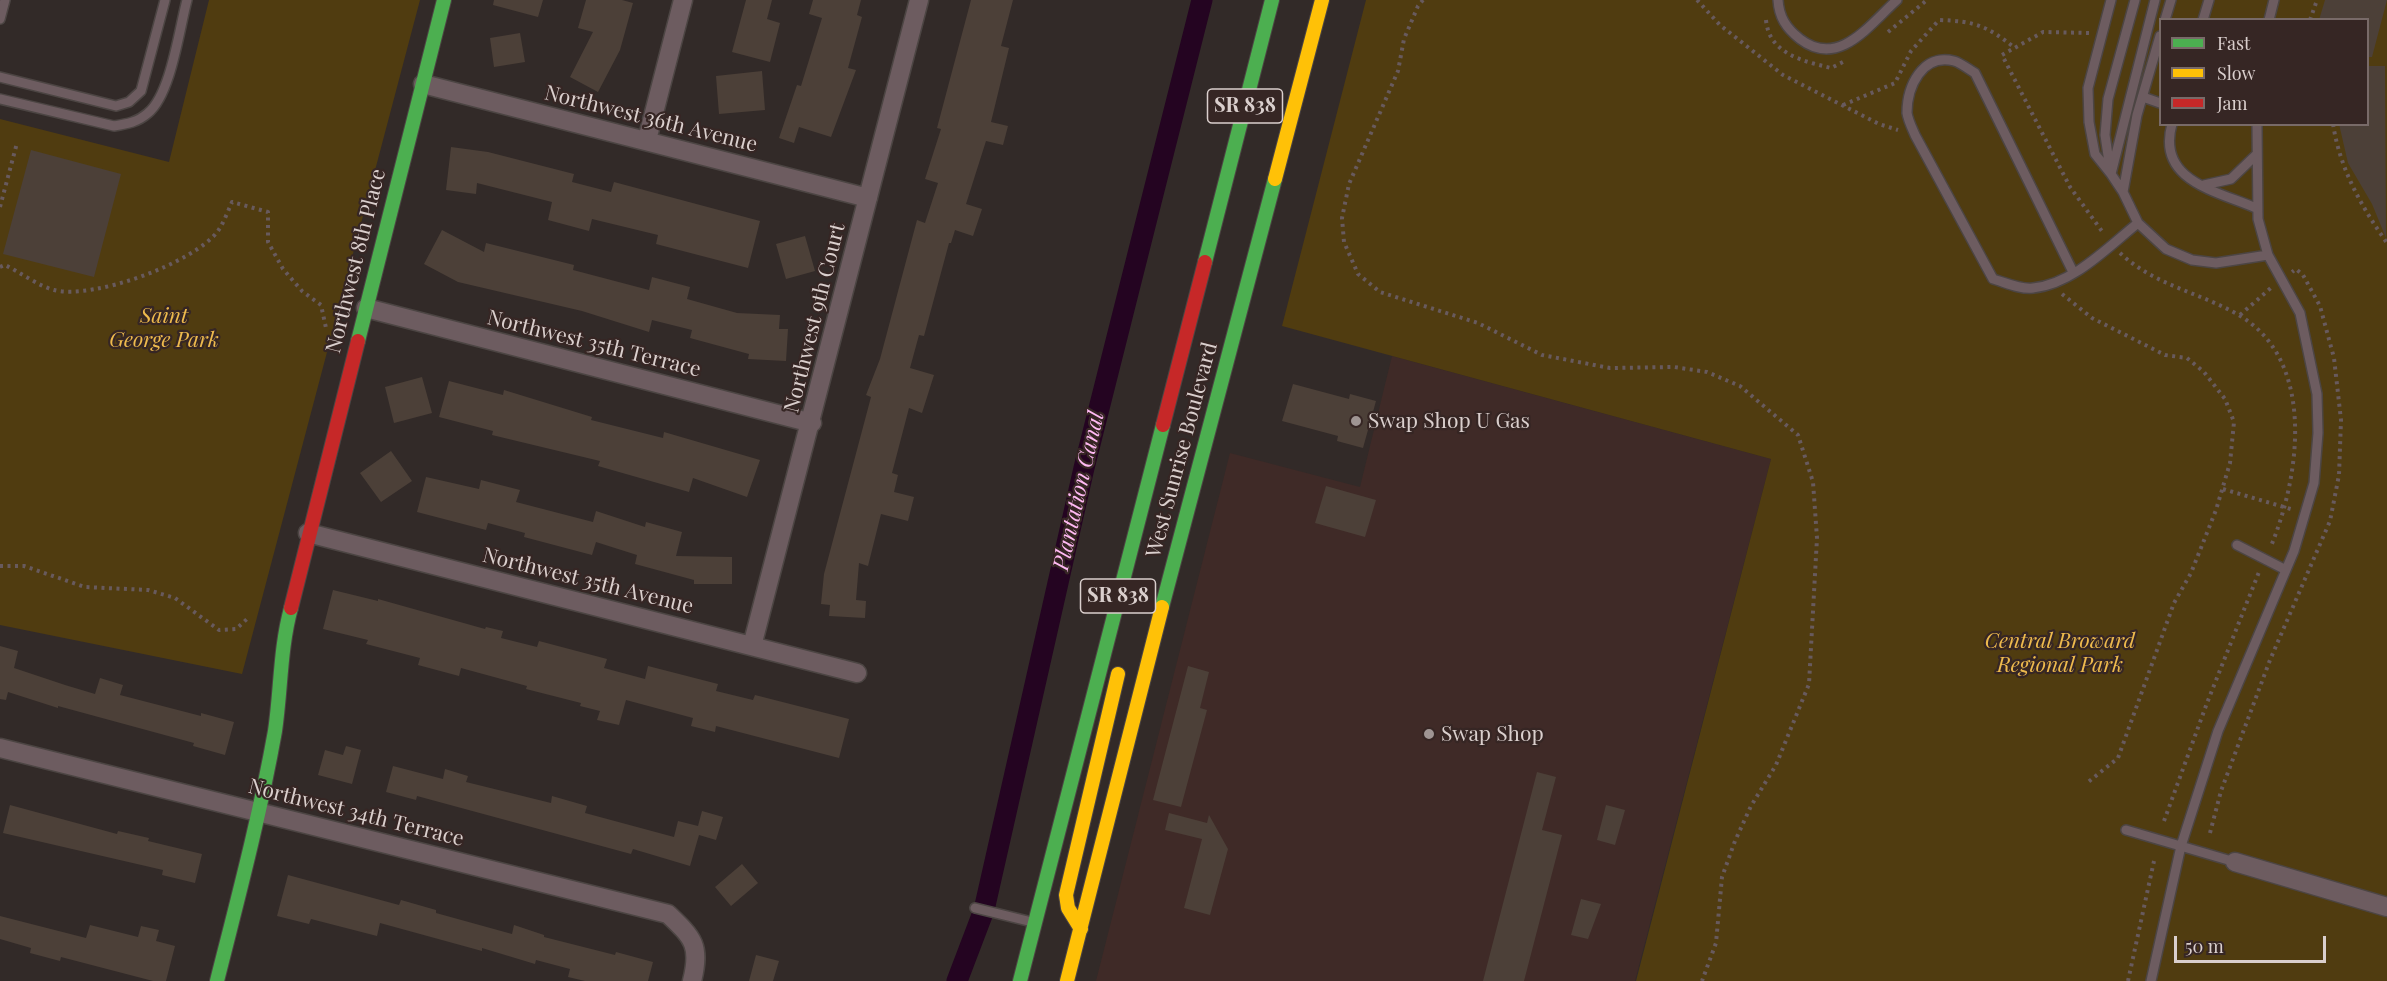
<!DOCTYPE html>
<style>
body{margin:0}
#map{position:relative;width:2387px;height:981px;overflow:hidden;background:#322a28;font-family:"Playfair Display",serif}
canvas{display:block}
.legend{position:absolute;left:2159px;top:18px;width:210px;height:108px;box-sizing:border-box;background:#362624;border:2px solid #786a68;margin:0;padding:8px 10px;list-style:none;font-size:18px;color:#dacfcd}
.legend li{display:flex;align-items:center;gap:12px;height:30px}
.legend b{width:30px;border:2px solid #786a68}
.scale{position:absolute;left:2174px;top:936px;width:152px;height:27px;box-sizing:border-box;border:3px solid #dacfcd;border-top:0;padding-left:8px;font-size:18px;line-height:21px;white-space:nowrap;color:#dacfcd;-webkit-text-stroke:4px #362624;paint-order:stroke}
</style>
<div id="map">
<canvas width="2387" height="981"></canvas>
<ul class="legend">
<li><b style="height:8px;background:#4caf50"></b>Fast</li>
<li><b style="height:8px;background:#ffc107"></b>Slow</li>
<li><b style="height:8px;background:#c62828"></b>Jam</li>
</ul>
<div class="scale">50 m</div>
</div>
<script>
const g = document.querySelector('canvas').getContext('2d');
g.lineJoin = 'round';
function fillPath(path, color) { g.fillStyle = color; g.fill(path, 'evenodd'); }
function stroke(path, color, width, dash) { g.strokeStyle = color; g.lineWidth = width; g.lineCap = dash ? 'butt' : 'round'; g.setLineDash(dash || []); g.stroke(path); }
function write(font, color, halo, rows, align = 'center') {
  g.font = font + ' "Playfair Display",serif'; g.lineWidth = 4.5; g.setLineDash([]); g.textBaseline = 'middle'; g.strokeStyle = halo; g.fillStyle = color; for (const [text, x, y, turn = 0] of rows) {
    g.save(); g.translate(x, y); g.rotate((+turn || 0) * Math.PI / 180); g.textAlign = isNaN(turn) ? turn : align; if (halo) g.strokeText(text, 0, 0); g.fillText(text, 0, 0); g.restore();
  }
}
fillPath(new Path2D(`
 M1392 356 1771 459 1635 981H1096L1230 453 1360 487Z`), '#3f2a27');
fillPath(new Path2D(`
 M209 0H420L242 674 0 625V119L169 162Z
 M1366 0H2387V981H1636L1771 459 1282 326ZM2160 20H2368V124H2160Z`), '#503c10');
stroke(new Path2D(`
 M957 981 984 910 1084 468 1202 0`), '#240421', 21);
fillPath(new Path2D(`
 M494 0H543L538 17 493 5Z
 M586 0H622L633 3 620 50 598 92 570 77 593 32 578 28Z
 M746 0H772L767 19 780 23 770 62 732 52Z
 M813 0H861L857 15 862 17 848 68 856 70 831 137 799 127 794 143 779 138 797 85 801 86 822 18 809 14Z
 M971 0H1013L1001 46 1009 48 991 122 1008 126 1003 145 986 141 966 204 982 209 973 236 955 230 951 243H949L924 336 919 335 910 368 934 375 922 413 909 408 892 473 898 475 894 492 914 497 908 521 881 514 868 566 859 563 856 600 866 601 865 618 829 616 830 605 821 604 824 574 871 397 866 395 880 359 917 220 925 223 938 183 925 179 941 129 937 128Z
 M2325 0H2387L2372 57H2367V20H2319Z
 M520 33 525 62 494 67 490 38Z
 M2367 66H2385L2386 238 2372 204 2348 163 2339 124H2367Z
 M762 71 765 110 719 114 716 76Z
 M451 147 488 152 574 174 572 182 611 192 614 182 760 221 748 268 656 244 658 235 592 219 589 231 548 220 552 202 477 183 476 194 446 190Z
 M31 150 121 174 94 277 3 254Z
 M442 230 484 252 486 243 574 265 573 270 649 290 652 277 690 287 687 299 737 313 780 315 779 329H788L786 361 748 359 749 354 690 338 692 330 652 320 649 332 582 311 458 282 424 264Z
 M805 236 815 271 786 279 776 244Z
 M422 377 432 413 394 423 385 387Z
 M449 381 503 395 504 390 592 417 591 420 663 438 664 432 760 460 747 497 693 478 689 492 598 466 600 461 492 435 493 431 439 417Z
 M1293 384 1349 399 1350 394 1376 401 1363 448 1337 441 1338 436 1282 421Z
 M391 451 412 481 381 502 360 473Z
 M426 477 479 489 481 480 520 490 516 502 593 522 596 511 645 527 646 522 682 532 676 556 732 557V584H694V580L635 564 637 555 596 542 592 555 524 537 525 533 488 523 486 530 417 512Z
 M1326 486 1376 500 1365 537 1315 523Z
 M333 590 378 601V599L485 629 486 627 503 631 501 638 537 647 539 641 607 659 604 668 645 679 648 666 718 684 716 691 753 700 755 695 849 719 839 758 716 726 715 732 691 726 693 718 626 700 619 725 597 720 600 711 580 706 581 703 526 689 527 686 461 668 459 676 418 665 420 658 366 644 368 640 323 629Z
 M0 646 18 651 14 668 65 685 95 694 100 678 123 685 120 695 201 716V713L234 722 225 755 193 746 194 743 58 706V708L8 692 6 700 0 699Z
 M1188 666 1209 672 1200 708 1207 710 1181 807 1153 800Z
 M346 746 361 750 352 784 318 775 325 750 343 755Z
 M393 766 443 779 445 769 468 776 466 782 551 803 552 796 587 806 585 813 674 837 678 821 698 826 702 811 723 817 716 840 699 835 690 866 633 849 631 854 417 796 416 800 386 792Z
 M1537 772 1556 777 1542 830 1562 835 1524 981H1483Z
 M10 805 117 834 118 831 149 838 148 841 202 854 195 883 162 875 163 870 3 833Z
 M1606 805 1625 810 1615 845 1597 840Z
 M1169 813 1207 823 1209 815 1228 849 1210 915 1184 908 1202 839 1165 830Z
 M742 864 758 883 731 906 715 887Z
 M288 875 399 905 401 900 436 910V913L512 934 514 925 544 935V937L615 955 616 952 653 962 648 981H585L568 977 570 969 536 960 535 964 482 948V951L380 923 377 936 311 919 309 924 277 916Z
 M1581 899 1601 904 1588 939 1571 935Z
 M0 916 86 938 90 925 138 937 141 926 159 930 156 941 175 946 166 981H153L61 957 60 961 30 953 31 948 0 939Z
 M756 955 779 961 773 981H749Z`), '#4c4038');
const lane = new Path2D(`
 M1778 0C1779 17 1786 28 1800 39 1839 69 1870 24 1897 0
 M0 19 5 0
 M2165 20 2171 0
 M2203 20 2209 0
 M2269 20 2274 0
 M2160 36 2137 115 2123 192 2138 223 2166 249 2192 260 2216 263 2268 255
 M0 77 116 106 129 102 141 91 165 0
 M2143 97 2160 103
 M0 99 114 126C127 124 138 122 148 113 171 94 179 30 187 0
 M2172 124C2156 181 2217 191 2256 208
 M2110 169 2105 135 2108 99 2135 0
 M2111 174 2095 154 2089 122 2088 88 2111 0
 M2204 185 2231 179 2257 154
 M2123 192 2111 174 2155 0
 M2073 272 1975 73C1968 69 1961 63 1954 61 1922 53 1907 87 1907 113 1908 120 1912 128 1915 135L1993 279C2004 282 2021 290 2033 288 2073 284 2108 247 2138 223
 M2237 545 2286 570
 M2126 830 2235 862
 M975 908 1032 922
 M2151 981 2181 846 2218 731 2294 551 2314 483 2318 433 2317 394 2300 313 2268 255 2258 219 2257 124`);
const street = new Path2D(`
 M423 84 868 198
 M647 140 683 0
 M366 308 812 423
 M308 533 857 673
 M752 646 919 0
 M0 748 668 914C693 938 701 945 692 981
 M2235 862 2387 907`);
const fast = new Path2D(`
 M1205 262 1272 0
 M358 341 444 0
 M1162 607 1275 179
 M217 981C238 898 260 815 275 731 281 690 280 648 291 608
 M1020 981 1163 425`);
const slow = new Path2D(`
 M1275 179 1322 0
 M1081 929 1068 908 1066 895 1118 674
 M1067 981 1162 607`);
const jam = new Path2D(`
 M1163 425 1205 262
 M291 608 358 341`);
stroke(lane, '#4c4543', 12);
stroke(street, '#4c4543', 21);
stroke(fast, '#4c4543', 16);
stroke(slow, '#4c4543', 16);
stroke(jam, '#4c4543', 16);
stroke(new Path2D(`
 M1423 0 1418 6 1404 39 1398 71 1349 184 1342 218 1344 242 1358 274 1380 292 1478 323 1542 355 1610 368 1674 367 1707 372 1740 386 1798 435 1813 482 1817 538 1809 684 1776 765 1751 806 1735 841 1722 877 1716 943 1702 981
 M1697 0 1720 25 1783 75 1879 124 1898 130
 M1766 20C1769 54 1803 61 1831 68L1845 61
 M2310 20 2317 0
 M1888 32 1927 0
 M2089 33 2043 32 2002 55 2070 187 2104 234
 M1843 105 1895 83 1911 51 1939 20C1975 21 1987 26 2015 48
 M2333 124C2340 169 2361 206 2387 243
 M0 207 17 143
 M2120 253C2154 285 2198 292 2237 314 2317 359 2300 476 2271 546
 M0 267 5 265C20 272 38 286 54 290 93 300 194 263 218 231 224 222 228 211 232 202L268 212V242L283 269 302 291 321 305 326 328
 M2062 294 2092 318 2165 355 2187 358 2204 372 2225 399 2234 422 2230 463 2216 510 2191 573 2174 603 2118 758 2087 783
 M2240 315 2272 287
 M2223 489 2294 510
 M0 566H24L85 587 148 590 175 598 219 630 236 629 247 619
 M2164 821 2207 703 2259 572
 M2210 833 2221 791 2270 660 2330 521 2339 475 2341 420 2334 358 2320 306 2303 275 2296 269 2292 272
 M2128 981 2154 861`), '#685a5d', 4, [3, 4.5]);
stroke(lane, '#6d5c60', 9);
stroke(street, '#6d5c60', 18);
stroke(fast, '#4caf50', 14);
stroke(slow, '#ffc107', 14);
stroke(jam, '#c62828', 14);
for (const [x, y, r, color] of [
 [1356,421,6,"#9f9593"],
 [1429,734,6,"#9f9593"]
]) { const dot = new Path2D(); dot.arc(x, y, r, 0, 2 * Math.PI); g.fillStyle = color; g.fill(dot); stroke(dot, '#362624', 2); }
for (const [x, y, w] of [
 [1245,106,75],
 [1118,596,75]
]) { const box = new Path2D(); box.roundRect(x - w / 2, y - 17, w, 34, 4.5); g.fillStyle = '#362624'; g.fill(box); stroke(box, '#dacfcd', 1.5); }
write('bold 20px', '#dacfcd', null, [
 ["SR 838",1245,106],
 ["SR 838",1118,596]
]);
write('21px', '#dacfcd', '#362624', [
 ["Northwest 36th Avenue",651,119,14],
 ["Northwest 8th Place",356,261,-76],
 ["Northwest 9th Court",815,318,-76],
 ["Northwest 35th Terrace",594,344,14],
 ["West Sunrise Boulevard",1182,450,-75],
 ["Northwest 35th Avenue",588,581,14],
 ["Northwest 34th Terrace",356,813,14]
]);
write('italic 21px', '#eeba4d', '#362624', [
 ["Saint",164,316],
 ["George Park",164,340],
 ["Central Broward",2060,641],
 ["Regional Park",2060,665]
]);
write('21px', '#dacfcd', '#362624', [
 ["Swap Shop U Gas",1368,421],
 ["Swap Shop",1441,734]
], 'left');
write('italic 22px', '#ffb9f3', '#362624', [
 ["Plantation Canal",1079,491,-77]
]);
</script>
